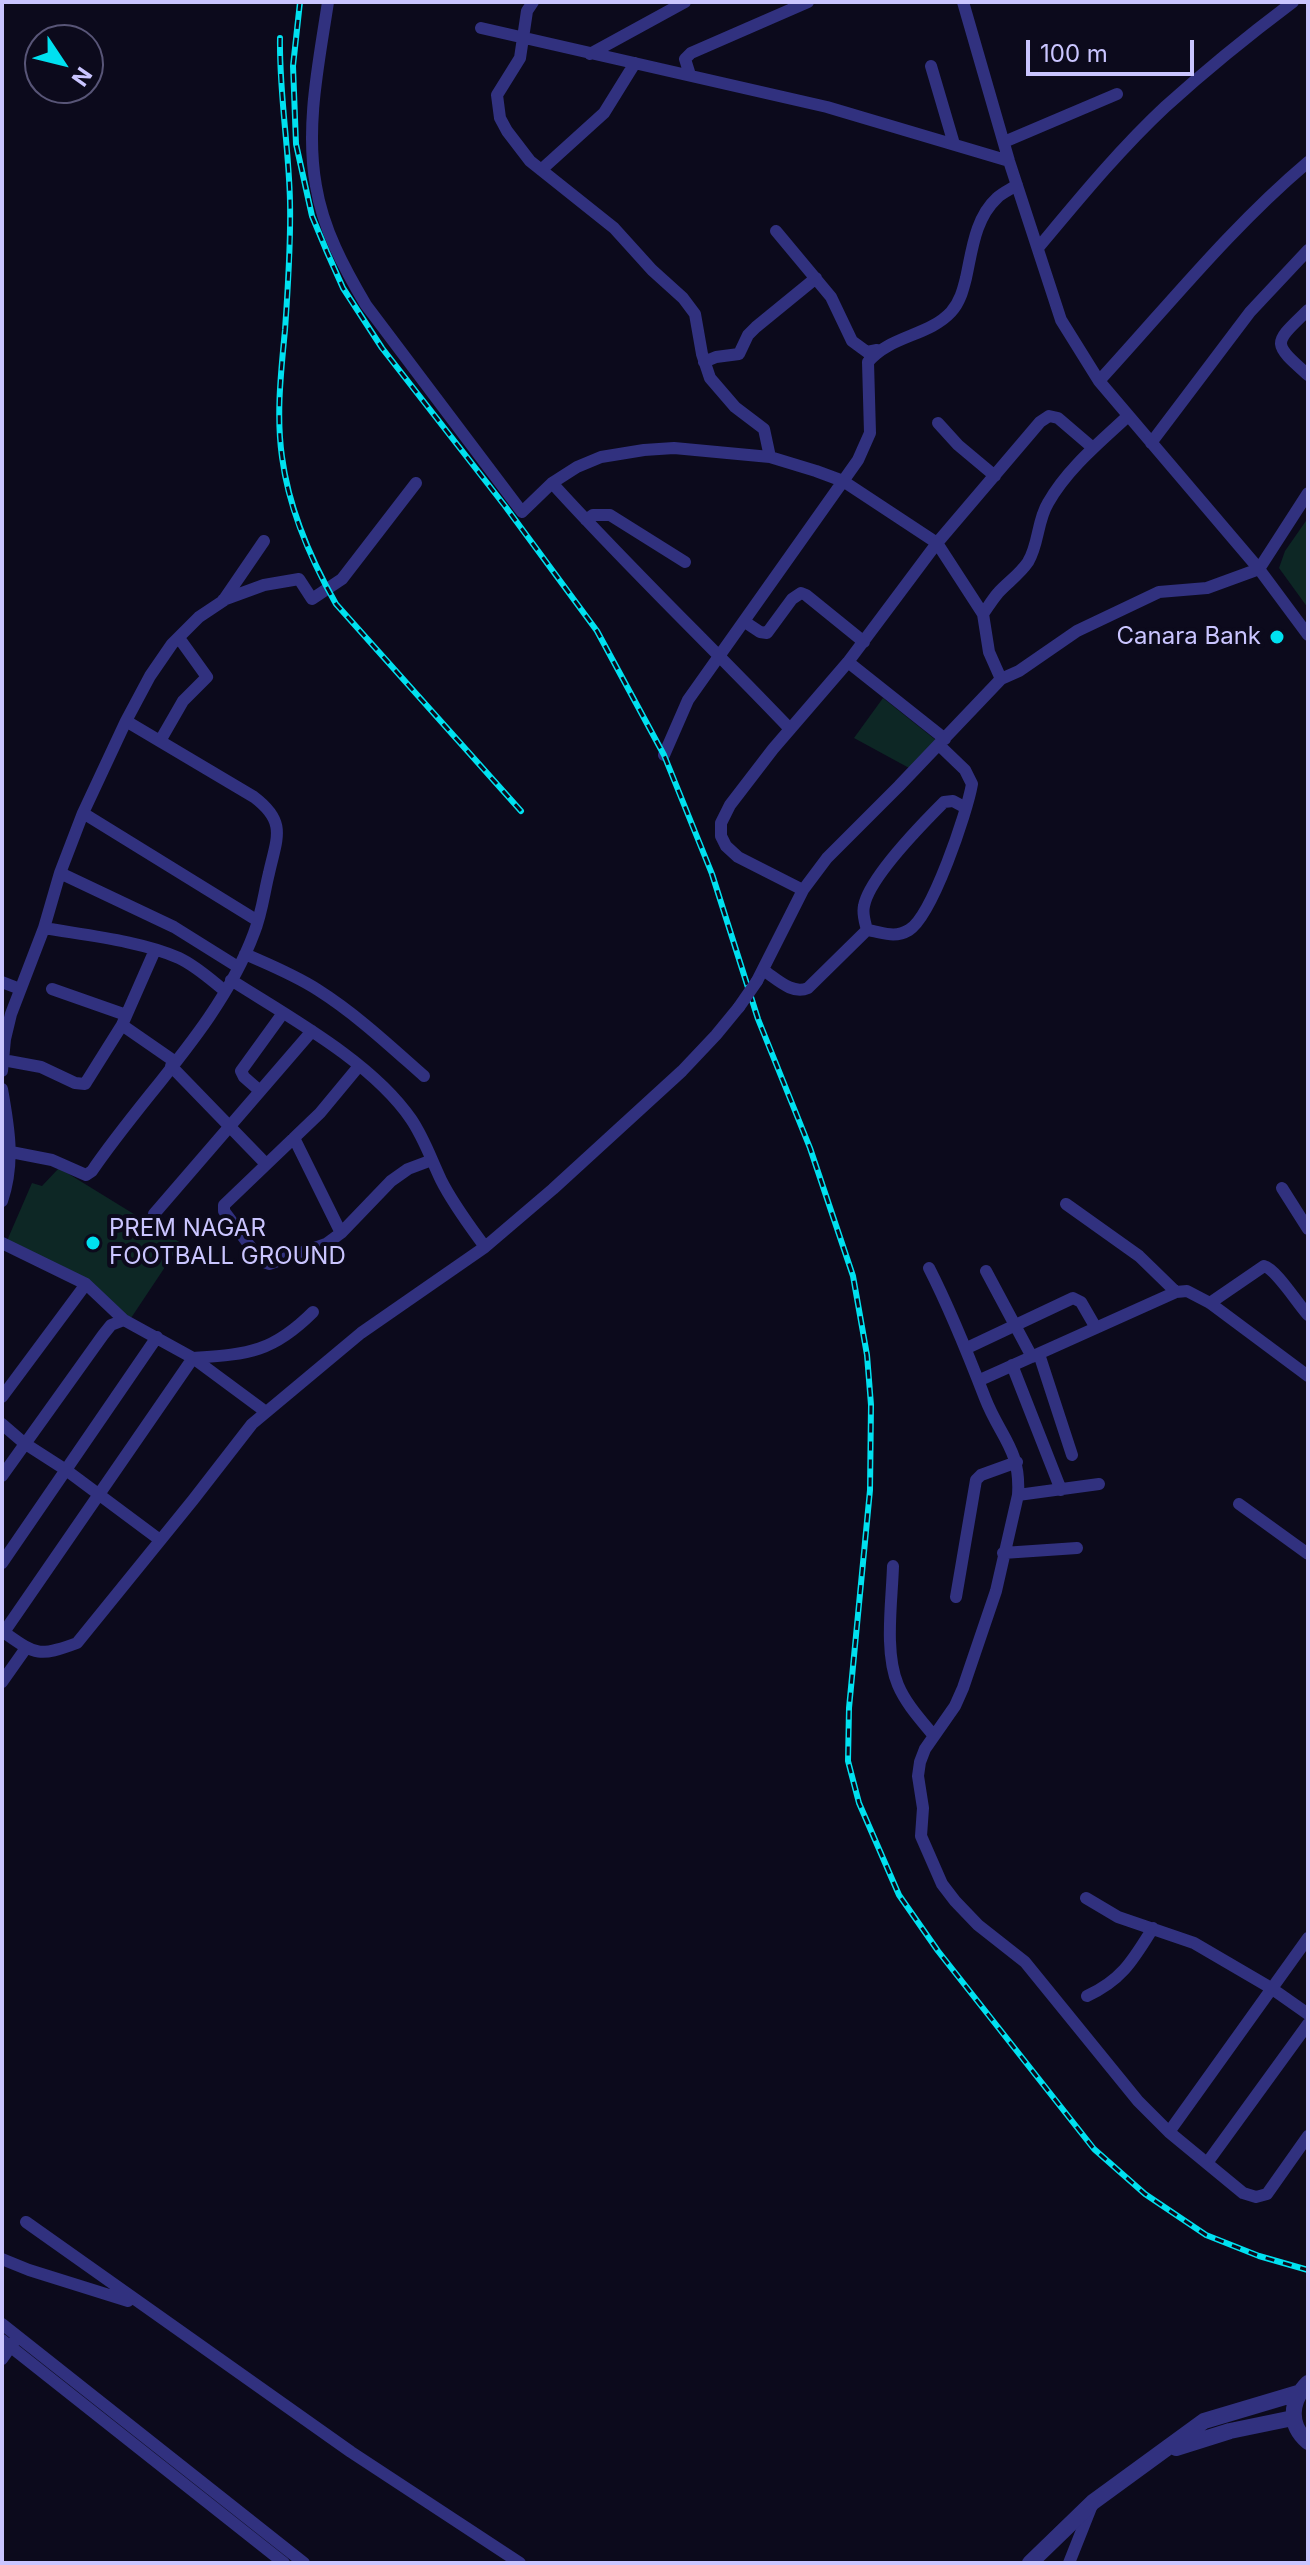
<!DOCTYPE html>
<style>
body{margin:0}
#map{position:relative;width:1310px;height:2565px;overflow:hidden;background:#0c0a1c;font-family:Inter,sans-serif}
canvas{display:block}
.frame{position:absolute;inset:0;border:4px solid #cac5ff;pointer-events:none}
.north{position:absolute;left:24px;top:24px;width:80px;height:80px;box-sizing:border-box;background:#0c0a1c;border:2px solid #585577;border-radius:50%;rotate:125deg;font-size:22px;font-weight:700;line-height:32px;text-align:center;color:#cac5ff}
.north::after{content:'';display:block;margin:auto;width:28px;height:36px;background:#00e1f0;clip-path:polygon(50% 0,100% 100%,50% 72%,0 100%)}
.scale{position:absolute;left:1026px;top:40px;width:168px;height:36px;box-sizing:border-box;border:4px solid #cac5ff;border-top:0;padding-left:10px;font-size:24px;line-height:28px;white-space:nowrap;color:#cac5ff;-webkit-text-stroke:6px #0c0a1c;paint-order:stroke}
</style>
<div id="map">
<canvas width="1310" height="2565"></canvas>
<div class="frame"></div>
<div class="north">N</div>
<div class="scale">100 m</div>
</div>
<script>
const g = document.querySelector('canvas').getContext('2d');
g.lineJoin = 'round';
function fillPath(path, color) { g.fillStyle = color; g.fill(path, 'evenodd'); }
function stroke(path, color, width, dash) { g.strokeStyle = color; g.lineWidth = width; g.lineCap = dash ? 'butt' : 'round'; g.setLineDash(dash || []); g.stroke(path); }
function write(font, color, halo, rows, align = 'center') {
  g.font = font + ' Inter,sans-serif'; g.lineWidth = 8; g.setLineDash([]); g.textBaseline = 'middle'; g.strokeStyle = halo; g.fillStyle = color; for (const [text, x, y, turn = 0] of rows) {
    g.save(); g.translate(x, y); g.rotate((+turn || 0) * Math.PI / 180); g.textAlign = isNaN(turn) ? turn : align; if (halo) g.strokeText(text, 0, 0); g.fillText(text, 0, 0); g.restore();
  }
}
fillPath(new Path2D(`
 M1308 518V608L1279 568 1285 551Z
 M883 698 937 741 911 769 854 738Z
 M59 1168 181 1243 131 1318 6 1243 32 1183 42 1186Z`), '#0d2725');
stroke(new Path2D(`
 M328 2C319 62 305 126 316 186 323 229 344 268 366 305L522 512 552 483 577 467 601 457 644 450 674 448 770 457 816 471 843 481 937 543 983 614
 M533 2 527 11 520 58 497 95 500 118 507 131 530 161 614 228 652 270 683 298 695 314 702 354 710 378 735 407 764 429 770 457
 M963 2 1009 161 1061 320 1099 381 1259 569 1308 635
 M481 28 827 107 1009 161
 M590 54 685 2
 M931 66 954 144
 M690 75 685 59 691 53 808 2
 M1004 142 1117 94
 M541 170 604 113 635 63
 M776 231 831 297 852 341 867 352 877 350
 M1038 248C1079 199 1119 150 1165 107 1206 70 1249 35 1293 2
 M1308 310C1273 344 1271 342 1308 375
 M704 362 716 357 739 354 748 335 756 327 816 278
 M1099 381C1167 307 1231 227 1308 162
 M938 423 958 445 995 476
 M1151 443 1250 312 1308 250
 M552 483C629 568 711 646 790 729
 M586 520 593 515H610L685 562
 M223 600 264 585 299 579 312 599 342 579 416 483
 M745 622 760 632 767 633 792 599 801 593 806 595 864 642
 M848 662 945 739
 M1001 679 989 652 983 614C988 607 992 600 998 593 1007 583 1020 574 1028 562 1039 544 1037 521 1048 503 1067 469 1100 442 1128 416
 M160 741 183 701 207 677 179 638
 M664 755 688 700 858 460 870 433 868 362C889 336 929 336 951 312 960 302 963 290 966 278 972 251 975 218 997 198 1002 193 1011 189 1017 185
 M83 813 258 921
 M60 873 174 927 238 967
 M803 890 738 857 726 846 721 836V823L730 805 773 749 848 662 937 543 1040 422 1049 416 1058 418 1093 448
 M44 928C84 935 142 941 179 958 196 966 210 979 225 991
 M867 930C865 922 862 914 864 906 869 878 923 823 944 802L953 801 966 808
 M245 954C270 965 295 975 318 990 356 1014 390 1046 424 1076
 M763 970C777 979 792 995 808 988L867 930C882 932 894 939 909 930 932 916 967 813 972 784L965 770 939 745
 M231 980C289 1017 372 1062 411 1119 424 1138 431 1159 441 1180 453 1204 469 1225 485 1247
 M757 981 803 890 827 858 899 786 1001 679 1019 671 1077 631 1159 592 1207 588 1259 569 1308 493
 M2 982 20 989
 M52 989 126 1015
 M122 1025 174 1061
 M3 1060 41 1067 75 1083 85 1084 122 1025 155 950
 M171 1066 266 1164
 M359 1066 320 1113 224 1205V1211L261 1261 269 1264 326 1244 341 1233 391 1181 408 1169 432 1160
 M2 1071 5 1039 11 1014 44 928 60 873 83 813 126 721 150 676 172 644 199 617 223 601 264 541
 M2 1089C9 1128 15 1163 2 1201
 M260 1091 244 1077 241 1071 283 1013
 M294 1138 341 1233
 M11 1152 52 1160 86 1175 92 1171C145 1093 221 1022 254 933 262 913 264 893 269 873 277 837 287 822 254 797L126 721
 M1282 1188 1308 1229
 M1066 1204 1139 1256 1176 1292
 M154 1214 312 1031
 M2 1243 86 1284 124 1320
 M929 1268C951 1311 968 1354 985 1398 1000 1437 1021 1449 1018 1495L996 1591 963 1688 955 1706 925 1749 920 1762 918 1776 923 1808 921 1836 942 1884 955 1901 978 1925 1025 1962 1138 2101 1169 2132 1243 2193 1256 2197 1267 2194 1308 2136
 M986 1271 1032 1357
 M1210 1303 1264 1266C1276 1269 1297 1303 1308 1315
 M967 1348 1073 1298 1081 1302 1096 1328
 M1039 1354 1072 1455
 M1012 1365 1061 1490
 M980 1380 1176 1292 1187 1291 1210 1303 1308 1376
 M2 1397 86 1284
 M2 1424 24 1443 66 1470 160 1540
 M2 1476 103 1335 111 1325 124 1320 193 1358 266 1412
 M1018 1495 1099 1484
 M1239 1504 1308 1554
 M1003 1553 1077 1548
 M2 1563 157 1337
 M893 1566C892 1601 884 1652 898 1685 906 1704 921 1720 934 1736
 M956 1597 976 1480 981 1475 1017 1462
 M2 1631C35 1654 37 1658 77 1643L193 1500 252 1424 361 1333 485 1247 553 1189 682 1071 716 1035 739 1007
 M4 1632 193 1358C248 1354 272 1353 313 1312
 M2 1682 26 1648
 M1086 1898 1118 1917 1194 1943 1271 1988 1308 2014
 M1087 1996C1122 1980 1133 1960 1153 1928
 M1169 2132 1308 1938
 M1207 2163 1308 2024
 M26 2222 351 2452 520 2563
 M2 2259 29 2270 128 2301
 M2 2324 304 2563
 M2 2340 284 2563
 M2 2359 16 2339
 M1069 2563 1092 2505`), '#31317f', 12);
stroke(new Path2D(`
 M1308 2383C1290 2401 1288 2425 1308 2442
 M1176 2448 1230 2431 1293 2418
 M1030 2563 1093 2502 1204 2421 1298 2393`), '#31317f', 16);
const rail = new Path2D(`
 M300 2 293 66 296 144 312 216 327 252 343 288 382 348 505 506 597 631 664 755 712 874 758 1019 810 1148 853 1276 867 1355 871 1405 870 1490 849 1708 848 1761 859 1803 899 1895 938 1951 1094 2149 1145 2194 1206 2235 1259 2256 1308 2270
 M280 38C279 93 289 147 290 202 291 244 288 287 285 330 281 372 276 415 282 457 289 510 310 558 336 604L521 811`);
stroke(rail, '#00e1f0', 6);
stroke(rail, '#0c0a1c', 3, [9]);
stroke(new Path2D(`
 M739 1007 757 981`), '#31317f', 12);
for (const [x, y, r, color] of [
 [1277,637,8,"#00e1f0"],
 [93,1243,8,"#00e1f0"]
]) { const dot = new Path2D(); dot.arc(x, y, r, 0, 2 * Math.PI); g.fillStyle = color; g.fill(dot); stroke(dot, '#0c0a1c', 3); }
write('24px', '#cac5ff', '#0c0a1c', [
 ["Canara Bank",1261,637],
 ["PREM NAGAR",109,1229,"left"],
 ["FOOTBALL GROUND",109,1257,"left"]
], 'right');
</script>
